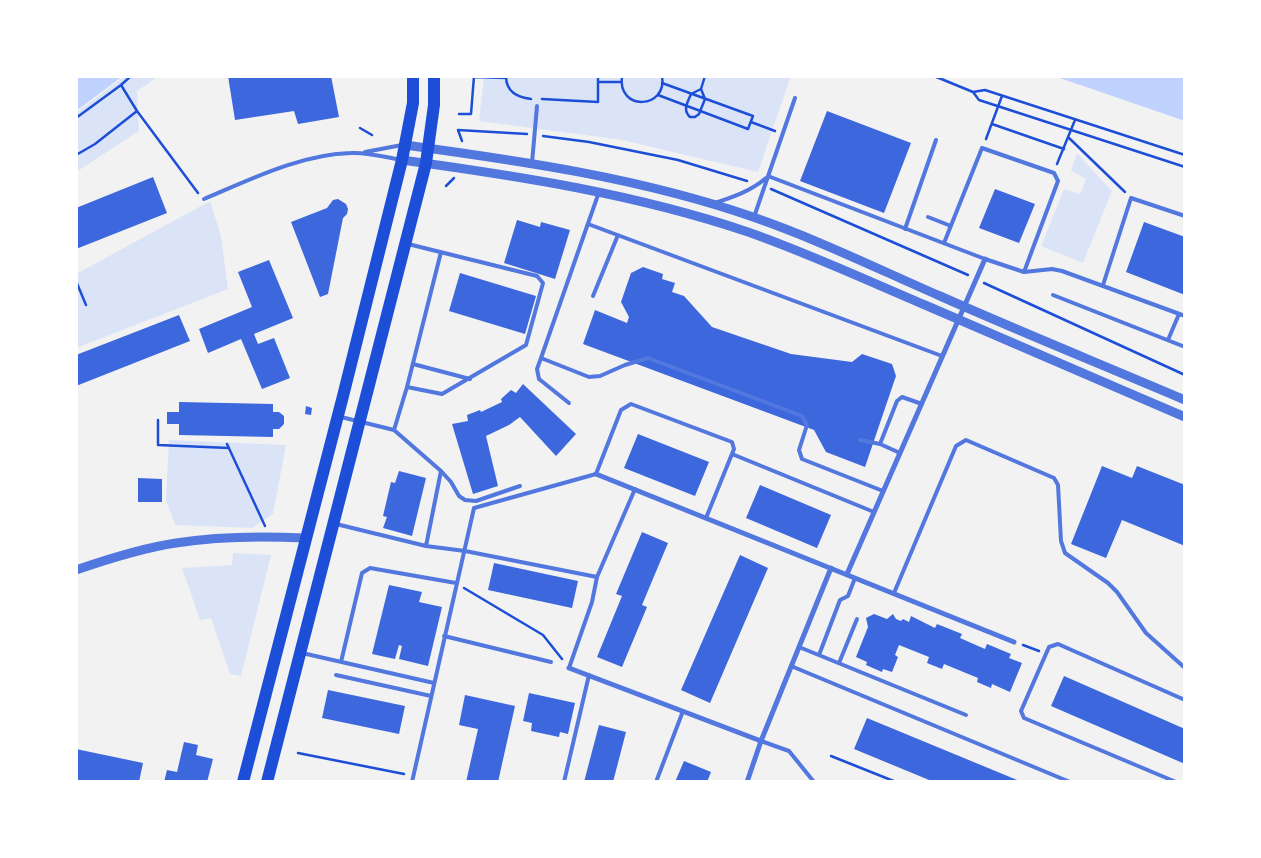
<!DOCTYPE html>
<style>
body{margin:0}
#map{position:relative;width:1261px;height:858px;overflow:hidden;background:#f2f2f2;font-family:Montserrat,sans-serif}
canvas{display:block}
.frame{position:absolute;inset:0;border:78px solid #fff;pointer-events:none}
</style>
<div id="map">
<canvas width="1261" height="858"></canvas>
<div class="frame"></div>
</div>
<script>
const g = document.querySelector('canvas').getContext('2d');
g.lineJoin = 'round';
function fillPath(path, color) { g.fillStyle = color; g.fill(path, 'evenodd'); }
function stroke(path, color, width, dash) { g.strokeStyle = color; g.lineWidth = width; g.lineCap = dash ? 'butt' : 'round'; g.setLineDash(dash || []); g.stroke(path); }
fillPath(new Path2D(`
 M125 76H159L137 91 139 131 76 172V113Z
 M484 76H791L758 172 622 140 479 121Z
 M1077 153 1112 191 1083 263 1041 246 1064 189 1080 194 1086 179 1071 171Z
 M210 201 221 236 228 289 76 348V274Z
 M169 440 286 445 273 514 252 528 175 525 166 500Z
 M233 553 271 555 241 676 230 674 211 618 200 620 182 568 232 565Z`), '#dbe4f7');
fillPath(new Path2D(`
 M76 76H123L76 111Z
 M1054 76H1185V121Z`), '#bfd3fe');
fillPath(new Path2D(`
 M228 76H316V78L331 76 339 117 298 124 294 111 235 120Z
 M827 111 911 143 884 213 800 181Z
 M153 177 167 213 76 249V208Z
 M995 189 1035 204 1019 243 979 228Z
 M338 199 346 204 348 209 347 214 343 218 328 294 320 297 291 222 327 208 333 200Z
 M517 220 540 227 541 222 570 230 555 279 504 263Z
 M1144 222 1185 237V295L1126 272Z
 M269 260 293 318 254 334 258 344 274 338 290 378 262 389 241 339 208 353 199 329 252 307 238 272Z
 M643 267 663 274 662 279 675 283 672 292 684 296 712 327 791 354 852 362 862 354 892 364 896 376 865 467 826 452 814 430 583 344 595 310 627 323 629 317 621 302 631 273Z
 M460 273 536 296 525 334 449 311Z
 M179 315 190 341 76 386V355Z
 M523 384 576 434 556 456 520 417 509 425 486 436 498 486 473 494 452 424 468 421 467 415 480 410 481 412 502 402 501 399 511 390 516 393Z
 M179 402 273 404V412H279L284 416V424L279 429H273V437L179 435V424H167V412H179Z
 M306 406 312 408 311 415 305 414Z
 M638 434 709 462 695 496 624 468Z
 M1102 466 1132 478 1137 466 1185 485V546L1122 520 1106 558 1071 544Z
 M399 471 426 478 412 536 383 528 387 517 383 516 391 482 395 483Z
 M138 478 162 479V502H138Z
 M760 485 831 515 817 548 746 518Z
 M642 532 668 543 642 605 647 607 622 667 597 657 622 596 616 594Z
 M740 555 768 568 710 703 681 690Z
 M494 563 578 581 572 608 488 590Z
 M389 585 422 592 419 602 442 607 428 666 399 659 402 646 399 645 395 659 372 654Z
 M874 614 887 619 893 614 896 619 901 621 903 619 909 622 911 616 935 628 937 624 962 634 960 638 985 649 987 644 1011 654 1009 658 1022 663 1010 692 992 684 991 688 977 682 978 678 944 664 942 669 927 663 929 657 899 645 895 655 898 657 892 672 883 669 882 672 866 665 867 662 856 657 868 627 866 618Z
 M1064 676 1185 729V764L1051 706Z
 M328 690 405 706 399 734 322 718Z
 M529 693 575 703 568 734 560 732 559 737 531 731 532 723 523 721Z
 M465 695 515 706 498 782H466L478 729 459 725Z
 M867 718 1022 782H934L854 749Z
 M599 725 626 732 613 782H584Z
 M184 742 198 745 196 755 213 759 207 782H164L167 770 177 772Z
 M76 749 143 763 139 782H76Z
 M684 761 711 772 707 782H675Z`), '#3d67dc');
stroke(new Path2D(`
 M506 76C506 92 517 97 531 99
 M622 76C617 112 668 109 662 76
 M934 76 973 92 985 90 1185 155
 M474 77 506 78
 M598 82H621
 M121 85 131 76
 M701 89 705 99 699 114 695 117H690C682 110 688 102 691 94L701 89 705 76
 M973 92 979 100 1185 167
 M658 95 748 129 753 116 662 83
 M542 99 598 102V76
 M459 114H471L474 76
 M76 118 121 85 137 111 198 193
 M751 122 775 131
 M992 124 1064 149
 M360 128 372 135
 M543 136 589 142 678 160 747 181
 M1068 137 1125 192
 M986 139 1002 96
 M462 141 458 130 527 134
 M76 155 95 144 137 111
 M1057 164 1075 120
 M446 186 454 178
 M771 189 968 275
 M76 281 86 305
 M984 283 1185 375
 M158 420V445L229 448
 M227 444 265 526
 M464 588 543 635 562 659
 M1023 645 1039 651
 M298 753 404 774
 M831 756 896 782`), '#1d4ed8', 2.5);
stroke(new Path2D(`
 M365 152 402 145
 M532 163 537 106
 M768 176 985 259 1024 272 1052 269 1062 271 1185 316
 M599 192 541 358 589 377 600 376 625 365 648 358 802 416 807 425 799 450 802 459 883 491
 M204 199C249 180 301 154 351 153 367 152 385 157 401 160
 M715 203C733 197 751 191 766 178
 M754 217 795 98
 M928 217 951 226
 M588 224 942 356
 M905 229 936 140
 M944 243 982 148 1054 173 1058 181 1024 272
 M1103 285 1131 198 1185 216
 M1053 295 1185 347
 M593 296 618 235
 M1168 340 1179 314
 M541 358 537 369 539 379 569 403
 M413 364 470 379
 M407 387 441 252
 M341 417 394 430 441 471 451 482 459 496 465 500 476 501 520 486
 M394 430 407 387 442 394 526 345 543 283 537 276 408 244
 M860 440 880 444 900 453
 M880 444 897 401 902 397 922 404
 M732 454 874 512
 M441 471 426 546 465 551 597 577
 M336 524 426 546
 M894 593 956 446 966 440 1054 478 1058 485 1061 541 1065 553 1108 583 1117 592 1146 633 1185 668
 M444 636 551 662
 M799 647 966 715
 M302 653 434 683
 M819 655 840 600 848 596 855 578
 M341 662 362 573 370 568 456 583
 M839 663 857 619
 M791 666 1070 782
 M569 668 592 602 597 577 635 489
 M336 675 431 696
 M761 741 789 751 814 782
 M412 782 474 508 596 474 621 410 631 404 732 442 734 449 706 518
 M564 782 589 675
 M656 782 683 711
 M1176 782 1024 718 1021 711 1049 647 1058 644 1185 700`), '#5277de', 4);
stroke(new Path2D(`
 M596 474 1014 642
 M847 574 985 259
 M569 668 761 741
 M747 782 761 741 831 568`), '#5277de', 5);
stroke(new Path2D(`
 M405 145C522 161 641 178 753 217 817 239 878 269 940 296 1021 332 1103 365 1185 400
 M402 160C519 176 636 194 748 232 808 253 866 280 925 305 1011 342 1098 380 1185 417
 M76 570C108 559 142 548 176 543 218 536 263 536 305 538`), '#5277de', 9);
stroke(new Path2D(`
 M243 782 343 396 402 160 413 103V76
 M267 782 426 163 434 105V76`), '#1d4ed8', 12);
</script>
